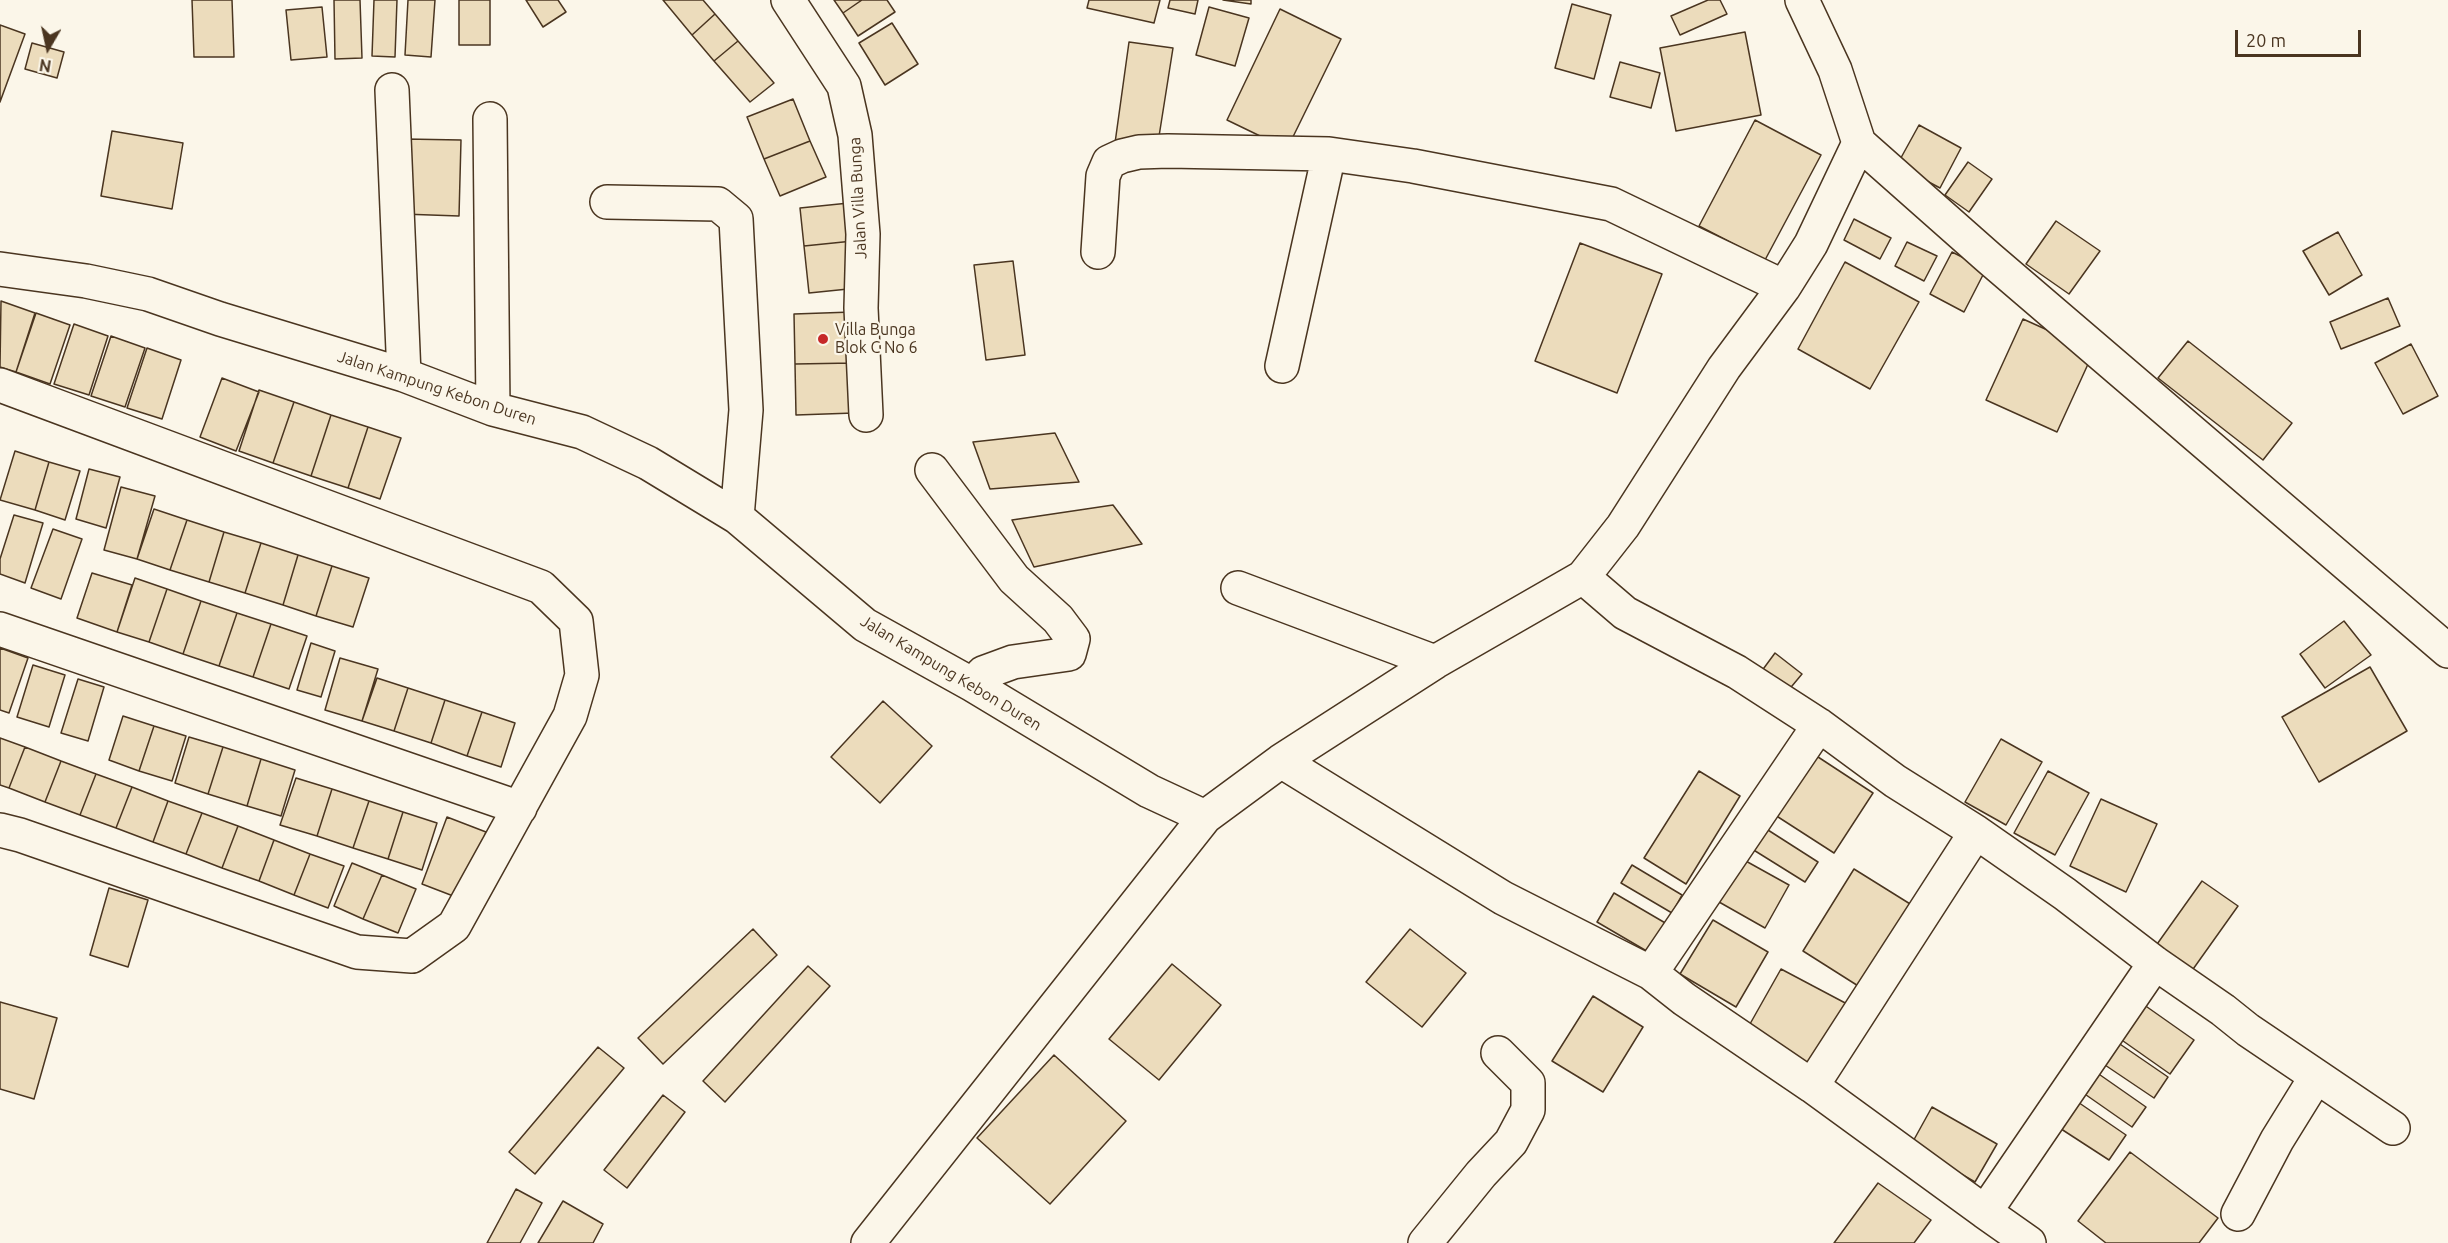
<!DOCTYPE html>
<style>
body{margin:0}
#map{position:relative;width:2448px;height:1243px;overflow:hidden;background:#fbf6e9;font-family:Ubuntu,sans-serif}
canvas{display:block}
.north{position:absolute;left:18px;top:18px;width:60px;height:60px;-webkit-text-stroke:4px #fbf6e9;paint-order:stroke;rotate:189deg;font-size:16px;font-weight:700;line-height:24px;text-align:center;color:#4a3520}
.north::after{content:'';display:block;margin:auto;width:21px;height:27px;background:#4a3520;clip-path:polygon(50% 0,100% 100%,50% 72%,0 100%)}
.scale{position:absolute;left:2235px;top:30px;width:126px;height:27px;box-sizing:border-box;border:3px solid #4a3520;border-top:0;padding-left:8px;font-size:18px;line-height:21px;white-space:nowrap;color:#4a3520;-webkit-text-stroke:4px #fbf6e9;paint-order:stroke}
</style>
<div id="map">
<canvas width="2448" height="1243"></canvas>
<div class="north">N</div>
<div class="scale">20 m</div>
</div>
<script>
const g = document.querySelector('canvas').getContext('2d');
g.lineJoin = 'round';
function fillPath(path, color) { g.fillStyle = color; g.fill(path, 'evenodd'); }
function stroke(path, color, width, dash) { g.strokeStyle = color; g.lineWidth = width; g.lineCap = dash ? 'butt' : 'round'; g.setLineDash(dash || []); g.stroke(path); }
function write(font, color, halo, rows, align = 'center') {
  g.font = font + ' Ubuntu,sans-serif'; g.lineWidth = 4.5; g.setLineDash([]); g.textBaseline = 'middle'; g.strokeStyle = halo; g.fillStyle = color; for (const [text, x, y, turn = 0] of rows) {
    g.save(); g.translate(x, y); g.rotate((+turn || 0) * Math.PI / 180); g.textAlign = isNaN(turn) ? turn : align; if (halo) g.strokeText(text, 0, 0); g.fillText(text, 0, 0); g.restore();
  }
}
const building = new Path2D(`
 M192 0H232L234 57H194Z
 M334 0H360L362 58 335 59Z
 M374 0H397L395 57 372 56Z
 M408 0H435L431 57 405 55Z
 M459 0H490V45H459Z
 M526 0H558L566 12 543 27Z
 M663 0H703L715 14 692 35Z
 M834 0H862L843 13Z
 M862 0H887L895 12 858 36 843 13Z
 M1089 0H1160L1154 23 1087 8Z
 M1170 0H1198L1195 14 1168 8Z
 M1223 0H1251V4Z
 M1708 0H1720L1727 14 1680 35 1671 16Z
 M1572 4 1611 15 1594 79 1555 68Z
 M322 7 327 57 291 60 286 10Z
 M1209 7 1249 18 1235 66 1196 55Z
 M1280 9 1341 39 1287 149 1227 120Z
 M715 14 738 41 714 61 692 35Z
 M892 23 918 64 885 85 859 43Z
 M0 25 25 34 0 102Z
 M1745 32 1761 115 1676 131 1660 48Z
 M738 41 774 83 750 102 714 61Z
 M1129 42 1173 48 1157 149 1115 143Z
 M32 43 64 52 57 78 25 69Z
 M1620 62 1660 73 1651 108 1610 97Z
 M793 99 810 141 764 159 747 117Z
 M1755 120 1821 155 1765 260 1699 226Z
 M1919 125 1961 148 1940 188 1897 165Z
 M112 131 183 143 172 209 101 196Z
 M405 139 461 140 459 216 402 214Z
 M810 141 826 177 780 196 764 159Z
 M1968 162 1992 179 1969 212 1945 195Z
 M849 203 853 241 804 246 800 208Z
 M1854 219 1891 238 1880 259 1844 240Z
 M2056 221 2100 251 2069 294 2026 264Z
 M2338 232 2362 275 2329 295 2303 251Z
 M853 241 858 288 809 293 804 246Z
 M1907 242 1937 256 1924 281 1895 266Z
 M1580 243 1662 274 1617 393 1535 361Z
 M1952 252 1986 269 1964 312 1930 294Z
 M1013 261 1025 355 986 360 974 265Z
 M1845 262 1919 302 1870 389 1798 349Z
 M2388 298 2400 326 2341 349 2330 322Z
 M1 301 35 313 16 372 0 367Z
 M852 312 853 363 795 364 794 314Z
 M36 313 70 325 50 384 16 372Z
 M2023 319 2094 351 2057 432 1986 400Z
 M74 324 108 336 89 395 54 384Z
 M111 336 145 348 125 407 91 396Z
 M2188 341 2292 423 2263 460 2158 378Z
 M2411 344 2438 396 2403 414 2375 363Z
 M147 348 181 360 162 419 127 408Z
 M853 363 854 413 796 415 795 364Z
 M222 378 259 392 236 451 200 437Z
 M259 390 294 402 273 463 239 451Z
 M294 402 331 415 311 476 273 463Z
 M331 415 368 427 348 488 311 476Z
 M368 427 401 438 380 499 348 488Z
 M1055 433 1079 482 990 489 973 442Z
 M15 451 49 462 35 510 0 500Z
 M49 462 80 471 65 520 35 510Z
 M89 469 120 477 106 528 76 519Z
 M121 487 155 496 137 559 104 550Z
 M1113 505 1142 544 1034 567 1012 520Z
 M154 509 187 520 170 570 137 559Z
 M14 515 43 523 25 583 0 574V559Z
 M187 520 224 532 209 582 170 570Z
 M53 529 82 539 61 599 31 588Z
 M224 532 261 543 245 593 209 582Z
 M261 543 298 555 283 605 245 593Z
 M298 555 332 566 316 616 283 605Z
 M332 566 369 578 353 627 316 616Z
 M92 573 132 585 117 632 77 618Z
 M135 578 167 589 149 642 117 632Z
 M167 589 201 601 183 654 149 642Z
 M201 601 237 613 219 666 183 654Z
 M237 613 271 624 253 677 219 666Z
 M2344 621 2371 655 2325 688 2300 654Z
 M271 624 307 636 289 689 253 677Z
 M311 643 335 651 321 697 297 690Z
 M0 648 28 658 9 713 0 710Z
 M1775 653 1802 674 1787 692 1761 672Z
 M340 658 378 669 362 721 325 710Z
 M33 665 65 675 49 727 17 717Z
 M2370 667 2407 731 2319 782 2282 717Z
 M377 678 408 688 394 731 362 721Z
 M78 679 104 687 88 741 61 733Z
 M408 688 445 700 431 743 394 731Z
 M445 700 482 712 467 756 431 743Z
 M883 701 932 746 880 803 831 757Z
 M482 712 515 723 501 767 467 756Z
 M123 716 154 726 139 771 109 760Z
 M154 726 186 736 172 781 139 771Z
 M189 737 223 747 208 794 175 783Z
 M0 738 25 747 9 788 0 785Z
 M2001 739 2042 762 2006 825 1965 802Z
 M25 747 61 761 45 802 9 788Z
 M223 747 261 759 247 806 208 794Z
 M1815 755 1873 793 1834 853 1775 815Z
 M261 759 295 770 281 816 247 806Z
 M61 761 96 774 80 815 45 802Z
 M1699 771 1740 796 1686 884 1644 858Z
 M2048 771 2089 793 2055 855 2014 833Z
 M96 774 132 787 116 828 80 815Z
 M296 778 332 789 317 836 280 825Z
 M132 787 168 801 153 842 116 828Z
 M332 789 369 801 353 848 317 836Z
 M2101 799 2157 824 2126 892 2070 866Z
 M168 801 202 813 186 854 153 842Z
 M369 801 403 812 388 859 353 848Z
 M403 812 437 823 422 870 388 859Z
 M202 813 238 826 222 868 186 854Z
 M447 817 486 832 461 899 422 884Z
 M1757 823 1818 862 1805 882 1744 844Z
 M238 826 274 840 259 881 222 868Z
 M274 840 310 854 294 895 259 881Z
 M310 854 344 866 328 908 294 895Z
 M1735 855 1789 885 1765 928 1712 898Z
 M352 863 382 875 363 919 334 906Z
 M1632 865 1682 895 1672 913 1621 883Z
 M1854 869 1915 907 1863 989 1803 951Z
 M382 875 416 889 398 933 363 919Z
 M2202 881 2238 906 2191 972 2155 947Z
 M109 888 148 900 128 967 90 955Z
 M1614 893 1667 924 1650 953 1597 922Z
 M1713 920 1768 952 1736 1007 1680 974Z
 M753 929 777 955 663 1064 638 1038Z
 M1410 929 1466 973 1422 1027 1366 982Z
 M1172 964 1221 1005 1159 1080 1109 1039Z
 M808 966 830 986 725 1102 703 1081Z
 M1781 969 1849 1005 1814 1068 1746 1031Z
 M1593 996 1643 1027 1603 1092 1552 1061Z
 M0 1002 57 1018 34 1099 0 1089Z
 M2140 1002 2194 1040 2170 1074 2116 1036Z
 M2114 1040 2168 1077 2154 1098 2099 1061Z
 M598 1047 624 1068 535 1174 509 1152Z
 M1054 1055 1126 1121 1050 1204 977 1138Z
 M2093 1070 2146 1107 2132 1127 2079 1090Z
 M663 1095 685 1112 627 1188 604 1170Z
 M2072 1098 2126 1135 2109 1160 2055 1125Z
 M1932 1107 1997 1144 1975 1182 1911 1145Z
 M2130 1152 2218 1218 2199 1243H2106L2078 1221Z
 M1878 1183 1931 1220 1914 1243H1834Z
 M516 1189 542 1203 520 1243H487Z
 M563 1201 603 1224 593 1243H538Z`);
fillPath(building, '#ecdcbc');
stroke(building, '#4a3520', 1.5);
const minor = new Path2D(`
 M788 0 844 86 855 135 863 234 861 308 866 415
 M392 90 404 375
 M490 119 493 409
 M1859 143 1989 258 2448 651
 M607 202 718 204 736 219 746 410 737 517
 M1098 252 1103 176 1109 162 1122 156 1139 152 1168 151 1329 154 1413 166 1611 204 1784 287
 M0 269 86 281 148 294 220 319 404 375 493 409 582 432 648 463 737 517 865 625 973 685 1149 791 1205 817
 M1282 366 1329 154
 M0 385 541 587 576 621 582 675 570 716 454 926 412 956 357 952 20 835 0 830
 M932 470 1014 579 1058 619 1073 639 1069 654 1013 662 983 673 973 685
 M1583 577 1625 613 1737 672 1819 725 1895 781 1976 832 2065 894 2155 963 2223 1010 2248 1030 2393 1128
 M1238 588 1435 662
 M0 629 520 808
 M1281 761 1503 898 1651 973 1684 999 1812 1086 1985 1212
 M1651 973 1819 725
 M1812 1086 1976 832
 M2238 1214 2277 1140 2316 1077
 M868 1243 1205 817 1281 761 1435 662 1583 577 1623 526 1724 368 1784 287 1811 244 1859 143 1835 70 1802 0
 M1425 1243 1481 1174 1511 1142 1528 1110V1083L1498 1053
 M2029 1243 1985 1212 2155 963`);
stroke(minor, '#4a3520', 36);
stroke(minor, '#fbf6e9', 33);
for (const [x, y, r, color] of [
 [823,339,6,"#c62828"]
]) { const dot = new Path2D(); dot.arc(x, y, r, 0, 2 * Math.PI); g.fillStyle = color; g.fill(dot); stroke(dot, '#fbf6e9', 2); }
write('16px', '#4a3520', '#fbf6e9', [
 ["Jalan Villa Bunga",858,198,-93],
 ["Jalan Kampung Kebon Duren",437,388,18],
 ["Jalan Kampung Kebon Duren",951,673,31]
]);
write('16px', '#4a3520', '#fbf6e9', [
 ["Villa Bunga",835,330],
 ["Blok C No 6",835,348]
], 'left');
</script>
